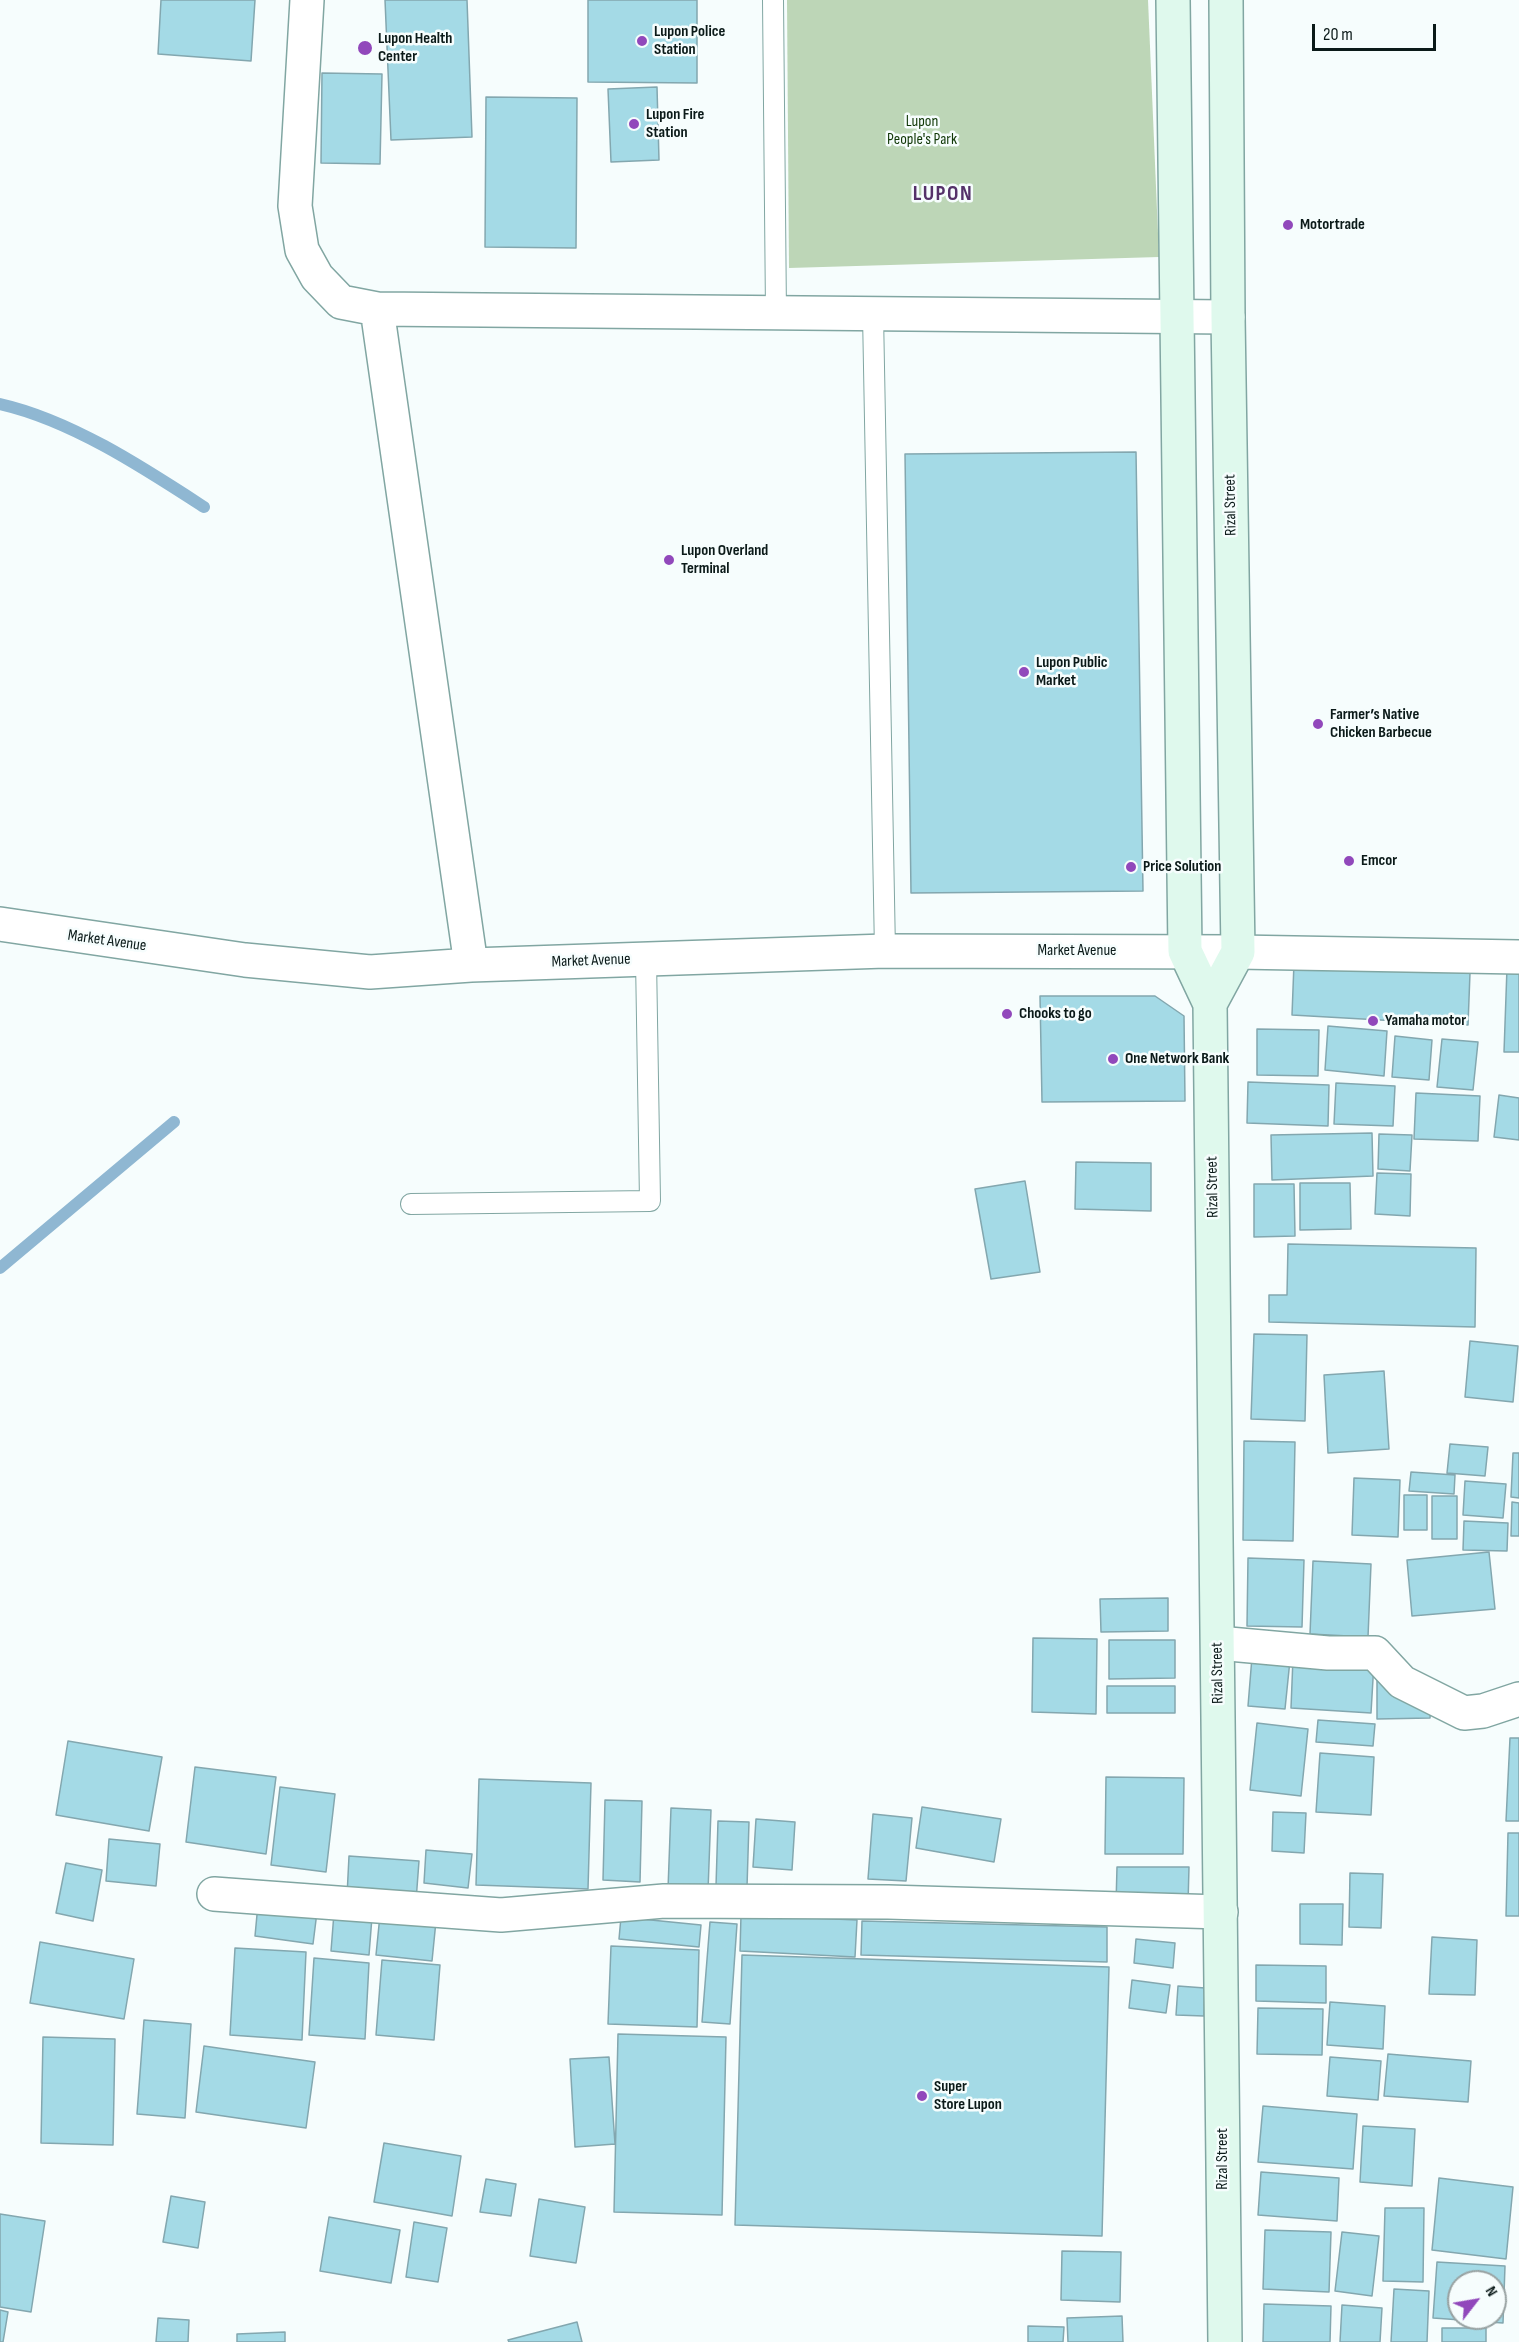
<!DOCTYPE html>
<meta charset="utf-8">
<style>
body{margin:0}
#map{position:relative;width:1519px;height:2342px;overflow:hidden;background:#f6fdfd;font-family:"Sofia Sans Condensed",sans-serif}
canvas{display:block}
.north{position:absolute;left:1447px;top:2270px;width:60px;height:60px;box-sizing:border-box;background:#f6fdfd;border:2px solid #98a2a2;border-radius:50%;rotate:59deg;font-size:16px;font-weight:700;line-height:24px;text-align:center;color:#0b1a19}
.north::after{content:'';display:block;margin:auto;width:21px;height:27px;background:#9148bb;clip-path:polygon(50% 0,100% 100%,50% 72%,0 100%)}
.scale{position:absolute;left:1312px;top:24px;width:124px;height:27px;box-sizing:border-box;border:3px solid #0b1a19;border-top:0;padding-left:8px;font-size:18px;line-height:21px;white-space:nowrap;color:#0b1a19;-webkit-text-stroke:4px #f6fdfd;paint-order:stroke}
</style>
<div id="map">
<canvas width="1519" height="2342"></canvas>
<div class="north">N</div>
<div class="scale">20 m</div>
</div>
<script>
const g = document.querySelector('canvas').getContext('2d');
g.lineJoin = 'round';
function fillPath(path, color) { g.fillStyle = color; g.fill(path, 'evenodd'); }
function stroke(path, color, width, dash) { g.strokeStyle = color; g.lineWidth = width; g.lineCap = dash ? 'butt' : 'round'; g.setLineDash(dash || []); g.stroke(path); }
function write(font, color, halo, rows, align = 'center') {
  g.font = font + ' "Sofia Sans Condensed",sans-serif'; g.lineWidth = 5; g.setLineDash([]); g.textBaseline = 'middle'; g.strokeStyle = halo; g.fillStyle = color; for (const [text, x, y, turn = 0] of rows) {
    g.save(); g.translate(x, y); g.rotate((+turn || 0) * Math.PI / 180); g.textAlign = isNaN(turn) ? turn : align; if (halo) g.strokeText(text, 0, 0); g.fillText(text, 0, 0); g.restore();
  }
}
fillPath(new Path2D(`
 M787 0H1148L1159 257 789 268Z`), '#bdd6b7');
stroke(new Path2D(`
 M0 404C71 420 144 468 204 507
 M0 1268 174 1122`), '#8fb7d2', 12);
const building = new Path2D(`
 M161 0H255L251 61 158 54Z
 M385 0H467L472 137 391 140Z
 M588 0H697V83L588 82Z
 M322 73 382 74 380 164 321 163Z
 M657 87 659 160 611 162 608 89Z
 M486 97 577 98 576 248 485 247Z
 M1136 452 1143 891 911 893 905 454Z
 M1294 963 1470 973 1468 1025 1292 1015Z
 M1507 968 1519 969V1052H1504Z
 M1040 996H1155L1184 1016 1185 1101 1042 1102Z
 M1328 1026 1387 1031 1384 1076 1325 1070Z
 M1257 1029 1319 1030 1318 1076 1257 1075Z
 M1395 1036 1432 1040 1429 1080 1392 1077Z
 M1442 1039 1478 1042 1473 1090 1437 1087Z
 M1248 1082 1329 1085 1328 1126 1247 1123Z
 M1336 1083 1395 1086 1393 1126 1334 1124Z
 M1416 1093 1480 1096 1478 1141 1414 1139Z
 M1499 1095 1519 1098V1140L1494 1137Z
 M1372 1133 1373 1176 1272 1180 1271 1135Z
 M1379 1134 1412 1135 1410 1171 1378 1169Z
 M1076 1162 1151 1163V1211L1075 1209Z
 M1377 1173 1411 1174 1410 1216 1375 1214Z
 M1025 1181 1040 1272 991 1279 975 1189Z
 M1300 1183H1350L1351 1229 1300 1230Z
 M1254 1184H1294L1295 1236 1254 1237Z
 M1288 1244 1476 1248 1475 1327 1269 1322V1295H1287Z
 M1254 1334 1307 1335 1305 1421 1251 1419Z
 M1470 1341 1518 1346 1513 1402 1465 1397Z
 M1384 1371 1389 1449 1328 1453 1324 1375Z
 M1244 1441 1295 1442 1293 1541 1243 1540Z
 M1450 1444 1488 1447 1485 1476 1447 1473Z
 M1513 1453H1519V1498L1511 1497Z
 M1411 1472 1455 1475 1454 1494 1409 1491Z
 M1354 1478 1400 1480 1398 1537 1352 1535Z
 M1465 1481 1506 1484 1503 1518 1463 1515Z
 M1404 1495H1427V1530H1404Z
 M1432 1496H1457V1539H1432Z
 M1512 1502 1519 1503V1536H1511Z
 M1464 1521 1508 1523 1507 1551 1463 1550Z
 M1489 1552 1495 1609 1412 1616 1407 1560Z
 M1248 1558 1304 1560 1302 1627 1247 1626Z
 M1313 1561 1371 1564 1368 1637 1310 1634Z
 M1168 1598V1631L1101 1632 1100 1599Z
 M1033 1638 1097 1639 1096 1714 1032 1712Z
 M1109 1640H1175V1678L1109 1679Z
 M1252 1657 1290 1660 1285 1709 1248 1706Z
 M1293 1658 1374 1662 1371 1713 1291 1708Z
 M1377 1676 1431 1702 1430 1718 1377 1719Z
 M1107 1686H1175V1713H1107Z
 M1318 1720 1375 1724 1373 1746 1316 1742Z
 M1257 1723 1308 1729 1301 1796 1250 1790Z
 M1510 1738H1519V1821H1506Z
 M68 1741 162 1757 149 1831 56 1815Z
 M1320 1753 1374 1757 1371 1815 1316 1812Z
 M195 1767 276 1777 266 1854 186 1842Z
 M1106 1777 1184 1778 1183 1854H1105Z
 M479 1779 591 1783 588 1889 476 1885Z
 M280 1787 335 1794 326 1872 271 1865Z
 M605 1800 642 1801 640 1882 603 1880Z
 M922 1807 1001 1819 994 1862 916 1848Z
 M671 1808 711 1810 708 1891 668 1889Z
 M1273 1812 1306 1813 1304 1853 1272 1851Z
 M873 1814 912 1818 906 1881 868 1879Z
 M756 1819 795 1822 792 1870 753 1867Z
 M718 1821 749 1822 747 1887 716 1886Z
 M1508 1833H1519V1916H1506Z
 M109 1839 160 1844 156 1886 106 1881Z
 M426 1850 472 1854 468 1888 424 1883Z
 M349 1856 419 1861 416 1901 347 1896Z
 M66 1863 102 1870 93 1921 56 1913Z
 M1117 1867H1189L1188 1904H1116Z
 M1350 1873 1383 1874 1381 1928 1349 1927Z
 M258 1904 317 1912 313 1944 255 1936Z
 M1300 1904H1343L1342 1945 1300 1944Z
 M334 1913 372 1917 369 1955 331 1951Z
 M380 1915 436 1921 432 1961 376 1955Z
 M741 1915 857 1920 855 1957 740 1951Z
 M621 1917 701 1925 699 1947 619 1939Z
 M862 1921 1107 1927V1962L861 1955Z
 M710 1922 737 1924 730 2024 702 2022Z
 M1432 1937 1477 1940 1475 1995 1429 1994Z
 M1136 1939 1175 1943 1173 1968 1134 1963Z
 M40 1942 134 1959 124 2019 30 2003Z
 M611 1946 699 1950 697 2027 608 2024Z
 M235 1948 306 1952 302 2040 230 2035Z
 M742 1955 1109 1967 1102 2236 735 2225Z
 M314 1958 369 1963 365 2039 309 2035Z
 M382 1960 440 1965 434 2040 376 2035Z
 M1256 1965 1326 1966V2003L1256 2001Z
 M1132 1980 1170 1985 1166 2013 1129 2008Z
 M1178 1986 1205 1988 1204 2016 1176 2015Z
 M1330 2002 1385 2006 1383 2049 1327 2045Z
 M1258 2008 1323 2009 1322 2055 1257 2054Z
 M144 2020 191 2024 185 2118 137 2114Z
 M618 2034 726 2037 722 2215 614 2212Z
 M43 2037 115 2039 113 2145 41 2143Z
 M204 2046 315 2062 306 2128 196 2112Z
 M1388 2054 1471 2061 1468 2102 1384 2096Z
 M609 2057 615 2144 575 2147 570 2059Z
 M1330 2057 1381 2061 1378 2100 1327 2096Z
 M1263 2106 1357 2114 1353 2169 1258 2162Z
 M1363 2126 1415 2129 1412 2186 1360 2182Z
 M384 2143 461 2156 452 2216 374 2202Z
 M1261 2172 1339 2178 1337 2221 1258 2215Z
 M1439 2178 1513 2187 1506 2259 1432 2250Z
 M486 2179 516 2184 511 2216 480 2212Z
 M171 2196 205 2202 198 2248 163 2242Z
 M539 2199 585 2207 576 2263 530 2256Z
 M1385 2208H1424L1423 2282 1383 2281Z
 M0 2214 45 2221 31 2312 0 2307Z
 M329 2217 400 2230 391 2283 320 2271Z
 M414 2222 447 2228 438 2282 406 2277Z
 M1265 2230 1331 2232 1329 2292 1263 2289Z
 M1342 2232 1379 2236 1372 2296 1335 2291Z
 M1062 2251 1121 2252 1120 2302 1061 2300Z
 M1437 2262 1505 2266 1503 2323 1433 2318ZM1459 2282H1495V2318H1459Z
 M1394 2289 1429 2291 1427 2342H1391Z
 M1264 2304 1331 2306 1330 2342H1263Z
 M1342 2305 1382 2308 1380 2342H1340Z
 M0 2310 8 2312 3 2342H0Z
 M1122 2316 1123 2342H1068L1067 2318Z
 M158 2318 189 2320 188 2342H156Z
 M577 2322 582 2342H509L508 2340Z
 M1028 2326 1064 2327 1063 2342H1028Z
 M1442 2328H1486V2342H1442Z
 M285 2332V2342H237V2334Z`);
fillPath(building, '#a4dae6');
stroke(building, '#83a7af', 1.5);
const lane = new Path2D(`
 M773 0 776 313
 M873 314 885 951
 M411 1204 650 1201 646 959`);
const street = new Path2D(`
 M307 0 295 206 302 250 317 277 341 302 377 309 1228 317
 M377 309 471 965
 M0 924 245 960 370 972 471 965 885 951 1238 952 1519 957
 M1218 1643 1328 1653H1375L1402 1682 1464 1713 1483 1711 1519 1699
 M214 1894 501 1915 664 1901 888 1902 1221 1912`);
const secondary = new Path2D(`
 M1173 0 1185 951 1210 1004 1225 2342
 M1210 1004 1238 952 1228 317 1226 0`);
stroke(lane, '#81a6a2', 22);
stroke(street, '#81a6a2', 36);
stroke(secondary, '#81a6a2', 36);
stroke(lane, '#fff', 20);
stroke(street, '#fff', 33);
stroke(secondary, '#dff9ed', 33);
for (const [x, y, r, color] of [
 [642,41,6,"#9148bb"],
 [365,48,8,"#9148bb"],
 [634,124,6,"#9148bb"],
 [1288,225,6,"#9148bb"],
 [669,560,6,"#9148bb"],
 [1024,672,6,"#9148bb"],
 [1318,724,6,"#9148bb"],
 [1349,861,6,"#9148bb"],
 [1131,867,6,"#9148bb"],
 [1007,1014,6,"#9148bb"],
 [1373,1021,6,"#9148bb"],
 [1113,1059,6,"#9148bb"],
 [922,2096,6,"#9148bb"]
]) { const dot = new Path2D(); dot.arc(x, y, r, 0, 2 * Math.PI); g.fillStyle = color; g.fill(dot); stroke(dot, '#f6fdfd', 2); }
write('bold 16px', '#0b1a19', '#f6fdfd', [
 ["Lupon Police",654,32],
 ["Station",654,50],
 ["Lupon Health",378,39],
 ["Center",378,57],
 ["Lupon Fire",646,115],
 ["Station",646,133],
 ["Motortrade",1300,225],
 ["Lupon Overland",681,551],
 ["Terminal",681,569],
 ["Lupon Public",1036,663],
 ["Market",1036,681],
 ["Farmer’s Native",1330,715],
 ["Chicken Barbecue",1330,733],
 ["Emcor",1361,861],
 ["Price Solution",1143,867],
 ["Chooks to go",1019,1014],
 ["Yamaha motor",1385,1021],
 ["One Network Bank",1125,1059],
 ["Super",934,2087],
 ["Store Lupon",934,2105]
], 'left');
write('16px', '#113807', '#f6fdfd', [
 ["Lupon",922,122],
 ["People's Park",922,140]
]);
write('16px', '#0b1a19', '#f6fdfd', [
 ["Rizal Street",1231,505,-91],
 ["Market Avenue",107,941,8],
 ["Market Avenue",1077,951],
 ["Market Avenue",591,961,-2],
 ["Rizal Street",1213,1187,-91],
 ["Rizal Street",1218,1673,-91],
 ["Rizal Street",1223,2159,-90]
]);
g.letterSpacing = '1.5px';
write('bold 22px', '#543169', '#f6fdfd', [
 ["LUPON",943,194]
]);
g.letterSpacing = '0px';
</script>
